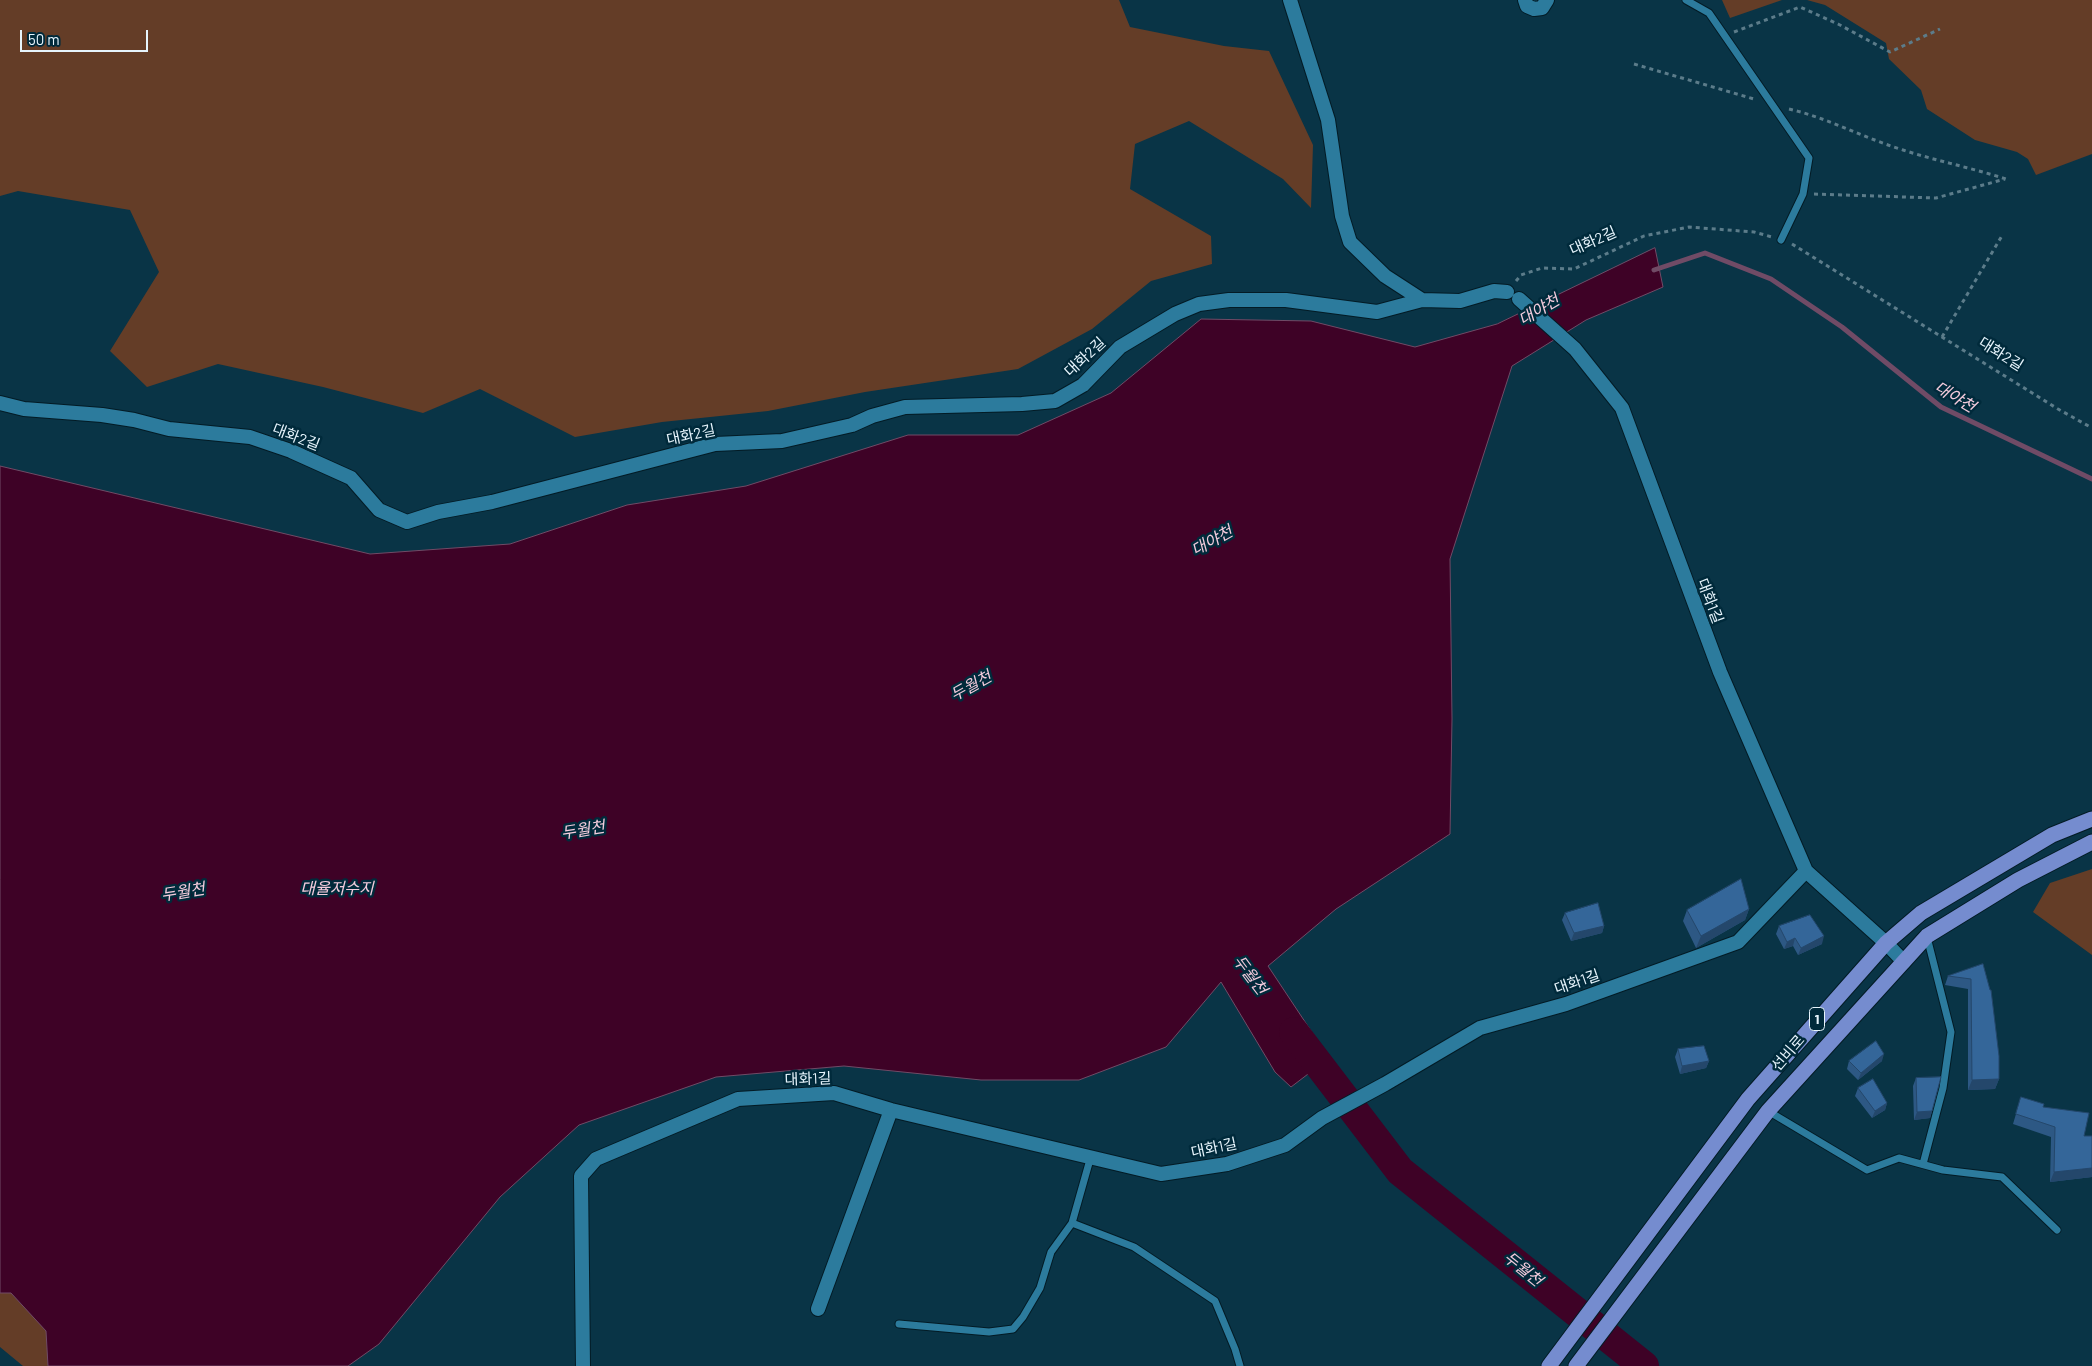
<!DOCTYPE html>
<meta charset="utf-8">
<style>
body{margin:0}
#map{position:relative;width:2092px;height:1366px;overflow:hidden;background:#093446;font-family:Barlow,sans-serif}
canvas{display:block}
.scale{position:absolute;left:20px;top:30px;width:128px;height:22px;box-sizing:border-box;border:2px solid #e6f4fc;border-top:0;padding-left:6px;font-size:15px;line-height:18px;white-space:nowrap;color:#e6f4fc;-webkit-text-stroke:4px #002a3b;paint-order:stroke}
</style>
<div id="map">
<canvas width="2092" height="1366"></canvas>
<div class="scale">50 m</div>
</div>
<script>
const g = document.querySelector('canvas').getContext('2d');
g.lineJoin = 'round';
function fillPath(path, color) { g.fillStyle = color; g.fill(path, 'evenodd'); }
function stroke(path, color, width, dash) { g.strokeStyle = color; g.lineWidth = width; g.lineCap = dash ? 'butt' : 'round'; g.setLineDash(dash || []); g.stroke(path); }
function write(font, color, halo, rows, align = 'center') {
  g.font = font + ' Barlow,"Noto Sans KR",sans-serif'; g.lineWidth = 5; g.setLineDash([]); g.textBaseline = 'middle'; g.strokeStyle = halo; g.fillStyle = color; for (const [text, x, y, turn = 0] of rows) {
    g.save(); g.translate(x, y); g.rotate((+turn || 0) * Math.PI / 180); g.textAlign = isNaN(turn) ? turn : align; if (halo) g.strokeText(text, 0, 0); g.fillText(text, 0, 0); g.restore();
  }
}
fillPath(new Path2D(`
 M0 0H1119L1130 27 1224 46 1269 51 1313 145 1311 208 1283 179 1189 121 1135 144 1130 189 1211 236 1212 264 1151 281 1092 329 1018 369 865 392 768 411 662 422 575 437 480 389 423 413 323 387 218 364 147 387 110 351 159 272 130 210 18 191 0 196Z
 M1722 0H1782L1730 18Z
 M1807 0H2092V154L2036 175 2028 159 2017 152 1975 140 1927 109 1921 90 1889 59 1886 43 1825 5Z
 M2092 869V955L2033 912 2050 883Z
 M0 1293H11L47 1331 48 1366H23L0 1347Z`), '#643d27');
const water = new Path2D(`
 M1655 248 1663 287 1586 320 1512 366 1450 559 1452 719 1450 834 1336 909 1268 966 1329 1058 1291 1087 1275 1072 1221 982 1166 1047 1079 1080H981L844 1066 716 1077 579 1125 500 1197 379 1344 348 1366H48L46 1331 11 1293H0V466L370 554 510 544 627 505 746 486 908 435H1018L1111 393 1201 319 1311 321 1415 347 1497 324Z`);
fillPath(water, '#3e0226');
stroke(water, '#704b66', 1);
stroke(new Path2D(`
 M1654 270 1705 253 1771 279 1842 327 1941 407 2092 479`), '#704b66', 5);
stroke(new Path2D(`
 M1294 1032 1400 1171 1644 1366`), '#3e0226', 30);
const lane = new Path2D(`
 M1686 0 1709 13 1809 158 1803 194 1781 240
 M1768 1111 1867 1170 1899 1158 1943 1170 2002 1177 2057 1230
 M1923 1164 1943 1088 1951 1032 1927 937
 M1072 1223 1134 1247 1215 1301 1235 1349 1240 1366
 M899 1324 989 1332 1013 1329 1023 1317 1040 1288 1051 1252 1072 1223 1091 1156`);
const street = new Path2D(`
 M1290 0 1328 120 1342 216 1350 242 1385 276 1422 300
 M1525 0 1527 6 1534 9 1542 8 1547 0
 M1519 299 1575 349 1622 408 1720 672 1806 871 1886 943 1904 962
 M0 403 24 409 102 415 134 420 169 429 250 437 291 451 351 478 379 510 407 522 438 512 492 502 715 444 782 441 852 425 872 416 905 407 1022 404 1055 401 1083 385 1120 347 1175 314 1199 304 1229 300H1286L1377 312 1422 300 1460 301 1494 291 1507 292
 M818 1309 891 1110
 M583 1366 581 1176 596 1159 738 1099 834 1093 891 1110 1161 1174 1227 1164 1285 1145 1322 1118 1385 1084 1480 1028 1566 1004 1738 942 1806 871`);
const primary = new Path2D(`
 M1549 1366 1748 1099 1886 943 1921 913 2052 835 2092 819
 M1576 1366 1768 1111 1927 936 2018 880 2092 842`);
stroke(lane, '#031b25', 9);
stroke(street, '#031b25', 16);
stroke(primary, '#031b25', 17);
stroke(new Path2D(`
 M1734 32 1800 7 1838 24 1890 52 1940 29
 M1634 64 1754 99
 M1789 109C1828 118 1864 138 1903 150 1937 161 1972 168 2006 179
 M1814 194 1936 198 2005 179
 M1792 244 2058 409 2092 428
 M1516 281 1521 275 1542 268 1574 269 1644 236 1689 227 1754 232 1772 237
 M1942 337 2003 234`), '#5c7c8a', 3, [4, 4]);
stroke(lane, '#2c7b9d', 7);
stroke(street, '#2c7b9d', 14);
stroke(primary, '#758ccf', 15);
fillPath(new Path2D(`
 M1749 909 1745 920 1696 948 1683 921 1687 910Z
 M1565 913 1604 926 1602 933 1571 941 1562 920Z
 M1779 926 1822 944 1798 955 1793 946 1784 949 1776 934Z
 M1983 964 1999 1079 1995 1089 1968 1090V989L1945 985 1948 976Z
 M1678 1049 1709 1061 1706 1068 1680 1074 1675 1057Z
 M1849 1061H1882L1858 1080 1847 1069Z
 M1916 1078 1932 1111 1930 1118 1914 1120 1913 1086Z
 M1858 1088 1887 1103 1885 1110 1872 1118 1855 1096Z
 M2021 1097 2043 1107 2084 1136H2092V1177L2050 1182 2051 1137 2013 1124Z`), '#2d5884');
fillPath(new Path2D(`
 M1749 909 1745 920 1696 948 1701 936Z
 M1604 926 1602 933 1571 941 1574 933Z
 M1824 936 1822 944 1798 955 1801 948Z
 M1795 938 1793 946 1784 949 1787 942Z
 M1884 1054 1882 1061 1858 1080 1861 1073Z
 M1709 1061 1706 1068 1680 1074 1682 1066Z
 M1999 1079 1995 1089 1968 1090 1972 1080Z
 M1887 1103 1885 1110 1872 1118 1875 1111Z
 M1932 1111 1930 1118 1914 1120 1917 1112Z
 M2092 1168V1177L2050 1182 2054 1172Z`), '#24476b');
const building = new Path2D(`
 M1741 879 1749 909 1701 936 1687 910Z
 M1598 903 1604 926 1574 933 1565 913Z
 M1810 915 1824 936 1801 948 1795 938 1787 942 1779 926Z
 M1983 964 1990 990H1991L1999 1056V1079L1972 1080 1971 979 1948 976Z
 M1876 1041 1884 1054 1861 1073 1849 1061Z
 M1704 1046 1709 1061 1682 1066 1678 1049Z
 M1941 1077 1932 1111 1917 1112 1916 1078Z
 M1873 1079 1887 1103 1875 1111 1858 1088Z
 M2021 1097 2044 1104 2043 1107 2089 1113 2084 1136H2092V1168L2054 1172 2055 1127 2016 1114Z`);
fillPath(building, '#346699');
stroke(building, '#24476b', 1);
for (const [x, y, w] of [
 [1817,1019,15]
]) { const box = new Path2D(); box.roundRect(x - w / 2, y - 11.5, w, 23, 4); g.fillStyle = '#002a3b'; g.fill(box); stroke(box, '#e6f4fc', 1); }
write('bold 14px', '#e6f4fc', null, [
 ["1",1817,1019]
]);
write('15px', '#e6f4fc', '#002a3b', [
 ["대화2길",1593,241,-24],
 ["대화2길",2001,354,32],
 ["대화2길",1085,357,-43],
 ["대화2길",691,435,-12],
 ["대화2길",296,437,21],
 ["대화1길",1710,601,69],
 ["대화1길",1577,982,-19],
 ["선비로",1788,1053,-49],
 ["대화1길",808,1079,-2],
 ["대화1길",1214,1148,-12]
]);
write('italic 16px', '#f4ccdd', '#002a3b', [
 ["대야천",1539,310,-31],
 ["대야천",1955,397,31],
 ["대야천",1212,541,-29],
 ["두월천",971,686,-29],
 ["두월천",583,830,-9],
 ["대율저수지",337,889],
 ["두월천",183,892,-9],
 ["두월천",1250,975,53],
 ["두월천",1523,1269,39]
]);
</script>
